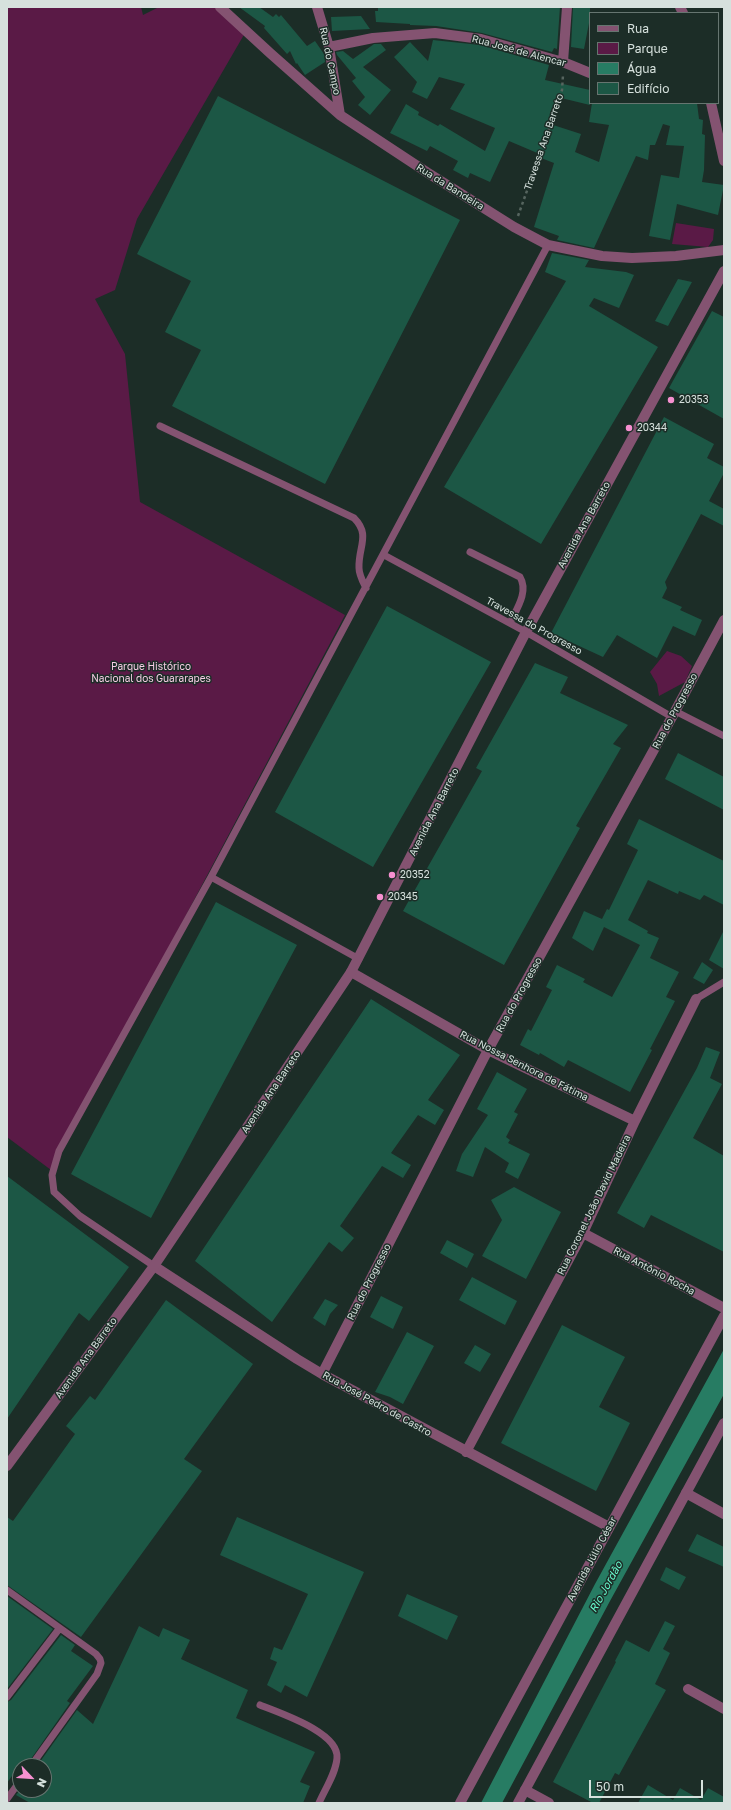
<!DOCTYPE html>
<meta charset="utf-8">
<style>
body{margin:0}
#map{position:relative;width:731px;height:1810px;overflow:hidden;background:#1c2d27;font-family:"Golos Text",sans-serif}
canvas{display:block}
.frame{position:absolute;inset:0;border:8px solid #d6e1dd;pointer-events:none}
.legend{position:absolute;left:589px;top:12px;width:130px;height:92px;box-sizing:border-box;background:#1c2d27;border:1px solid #667570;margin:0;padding:5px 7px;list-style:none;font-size:12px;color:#d6e1dd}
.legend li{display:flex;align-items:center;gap:8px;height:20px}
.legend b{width:20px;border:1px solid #667570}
.north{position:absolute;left:12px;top:1758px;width:40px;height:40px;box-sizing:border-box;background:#1c2d27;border:1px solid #667570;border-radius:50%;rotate:115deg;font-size:11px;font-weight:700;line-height:16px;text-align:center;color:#d6e1dd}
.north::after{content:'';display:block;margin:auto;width:14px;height:18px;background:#f690d0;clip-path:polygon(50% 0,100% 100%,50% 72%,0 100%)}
.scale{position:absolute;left:589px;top:1780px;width:114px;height:18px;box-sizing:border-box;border:2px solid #d6e1dd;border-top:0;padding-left:5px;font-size:12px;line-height:14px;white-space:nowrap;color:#d6e1dd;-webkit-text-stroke:3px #1c2d27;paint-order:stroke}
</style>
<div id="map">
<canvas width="731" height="1810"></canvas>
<div class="frame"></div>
<ul class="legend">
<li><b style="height:5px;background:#845371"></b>Rua</li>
<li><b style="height:11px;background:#5a1a46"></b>Parque</li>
<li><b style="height:11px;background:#277c63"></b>Água</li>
<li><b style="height:11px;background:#1c5745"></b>Edifício</li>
</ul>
<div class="north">N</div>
<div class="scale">50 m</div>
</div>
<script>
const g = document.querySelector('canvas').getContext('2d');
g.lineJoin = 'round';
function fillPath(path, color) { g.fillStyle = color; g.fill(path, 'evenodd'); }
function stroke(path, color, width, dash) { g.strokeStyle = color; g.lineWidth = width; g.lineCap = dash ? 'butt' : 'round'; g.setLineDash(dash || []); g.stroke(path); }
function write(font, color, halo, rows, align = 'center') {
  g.font = font + ' "Golos Text",sans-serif'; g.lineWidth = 3; g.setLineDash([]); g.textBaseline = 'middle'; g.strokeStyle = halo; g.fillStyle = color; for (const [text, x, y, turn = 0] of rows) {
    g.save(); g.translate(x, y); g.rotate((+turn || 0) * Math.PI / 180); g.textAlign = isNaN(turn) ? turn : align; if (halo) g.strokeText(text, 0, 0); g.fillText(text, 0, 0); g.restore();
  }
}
fillPath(new Path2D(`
 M7 7H141L143 15 159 7H221L245 33 137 219 115 290 95 299 125 354 140 502 345 615 51 1170 7 1137Z
 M676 223 714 229 713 240 708 247 672 244Z
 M667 651 681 656 692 666 685 682 659 696 657 684 650 672Z`), '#5a1a46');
fillPath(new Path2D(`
 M724 1349V1394L610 1601 502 1803H481L595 1584Z`), '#277c63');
fillPath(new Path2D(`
 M239 7H259L273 17 276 14 279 17 281 15 307 46 315 41 324 54 325 62 305 75 297 63 296 64 290 51 287 54 264 28 265 26Z
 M378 7H560L557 49 554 48 552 52 482 33 436 26 410 25V24L376 22 375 11H378Z
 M573 7H590V18L584 49 571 47Z
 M361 16 370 29 332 31 331 17Z
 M433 40 480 45 549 65 545 80 590 90V105L557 97 547 123 581 134 575 152 599 162 609 125 589 122 592 103H697L699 119 703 120 702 134 705 135 704 170 702 182 724 185 718 215 677 204 670 240 649 236 661 175 679 178 684 146 666 145 670 126 663 124 655 145H650L648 160 636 156 594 248 557 240 559 236 534 227 554 163 541 158 542 155 509 141 490 182 470 173 468 178 453 170 458 161 430 146 427 151 390 133 406 104 419 112 418 115 438 126 440 124 485 151 495 128 450 109 465 84 439 77 427 99 412 92 417 82 394 57 410 42 428 61Z
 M374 44H381L386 50 363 67 391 90 370 115 358 105 365 97 352 81 356 78 337 55 336 52 343 51 353 59Z
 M218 96 460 220 325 484 172 406 201 350 165 332 191 281 137 254Z
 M552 253 589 260 585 267 626 272 634 275 619 308 594 298 589 306 658 347 541 544 444 487 566 281 545 272Z
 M678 279 692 282 668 326 655 321Z
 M712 311 724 317V419L669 388Z
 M664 417 714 444 707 458 724 467V473L709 501 724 509V526L701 514 665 582 667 588 662 598 682 607 680 610 702 620 695 636 673 626 657 658 617 635 603 657 551 633Z
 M387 606 491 662 373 867 275 812Z
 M535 663 568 677 560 693 628 725 613 744 621 748 576 826 580 828 504 965 403 911 482 771 476 768Z
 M678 753 724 777V810L665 779Z
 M639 819 724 861V905L704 895 700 900 679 891 678 894 648 880 628 920 648 931 647 933 659 938 650 958 679 972 666 997 675 1001 650 1049 652 1050 630 1092 568 1060 564 1067 540 1053 539 1055 520 1045 528 1029 531 1031 552 990 546 987 557 965 585 979 583 982 612 997 624 975 640 945 604 927 593 951 572 938 584 911 602 919 607 909 609 910 638 850 627 844Z
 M216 902 297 945 151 1218 71 1174Z
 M724 930V969L709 960Z
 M702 962 713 970 704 984 693 978Z
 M371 999 460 1055 428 1100 444 1110 435 1125 418 1115 391 1153 411 1165 403 1178 382 1166 340 1226 354 1238 342 1252 329 1242 272 1322 195 1261Z
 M706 1047 720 1052 710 1078 722 1084 693 1138 724 1156V1252L651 1215 644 1228 617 1213 697 1068Z
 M497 1072 527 1089 514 1112 518 1114 506 1137 510 1140 508 1143 530 1154 518 1179 505 1172 509 1163 485 1147 473 1177 456 1171 462 1154 488 1115 477 1109Z
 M7 1176 129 1267 89 1321 79 1313 7 1419Z
 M514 1187 561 1212 526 1279 482 1256 502 1220 491 1200Z
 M447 1240 474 1254 467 1268 440 1253Z
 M472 1277 517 1301 505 1325 459 1300Z
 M381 1296 403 1307 393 1329 370 1317Z
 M325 1299 338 1305 330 1314 325 1326 313 1318Z
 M166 1300 253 1364 184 1459 202 1471 81 1637 7 1585V1517L13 1521 75 1434 66 1426 90 1396 95 1400Z
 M562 1325 625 1357 599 1407 630 1423 596 1491 501 1443Z
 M407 1332 434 1346 403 1404 390 1397 375 1392Z
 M475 1345 491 1354 480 1372 464 1363Z
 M237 1517 364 1572 307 1697 285 1685 281 1693 267 1685 277 1662 270 1659 274 1647 282 1650 308 1594 220 1555Z
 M697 1534 724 1547V1567L688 1551Z
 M666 1567 686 1577 679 1590 660 1580Z
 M407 1594 458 1616 447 1640 398 1616Z
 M7 1596 53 1629 7 1689Z
 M665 1621 675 1626 663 1649 670 1653 655 1684 666 1690 619 1775 615 1773 599 1803H593L553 1782 616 1662 615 1661 626 1640 649 1652Z
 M139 1626 159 1637 163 1628 190 1640 181 1659 248 1690 236 1718 315 1752 300 1782 310 1786 303 1803H30L16 1795 20 1790H44V1766H37L77 1710 93 1724Z
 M61 1635 75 1645 71 1651 93 1666 67 1701 70 1703 26 1766H19L7 1783V1702L11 1700Z
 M648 1785 673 1800 680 1788 701 1800 708 1788 724 1797V1803H638Z`), '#1c5745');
stroke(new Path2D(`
 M518 216 555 112 562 90 563 75`), '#56655f', 2.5, [3, 3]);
stroke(new Path2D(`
 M160 426 354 518C371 535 358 547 359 568 359 575 363 582 366 588
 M470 552 520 577C529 592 516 610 510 623
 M384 555 526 632 672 717
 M675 711 724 736
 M211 877 359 959
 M696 999 724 982
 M154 1266 80 1216 54 1192 52 1175 59 1151 211 877 548 245
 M7 1590 96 1654 100 1659 101 1663 97 1674 31 1766
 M7 1697 59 1629
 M260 1705C279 1713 339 1732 337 1758 336 1773 325 1789 319 1803
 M7 1799 20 1781`), '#845371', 7);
stroke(new Path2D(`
 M220 7 270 53 340 115 428 173 514 227 548 245 602 256 632 258 676 256 724 250
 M317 7 329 47 340 115
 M680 7 683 13
 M329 47 373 38 435 33 481 39 563 62 590 73
 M563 62 567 7
 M711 103 724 161
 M351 972 488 1050 635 1121
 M583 1233 724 1308
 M154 1266 297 1359 322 1374 609 1527
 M322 1374 488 1050 672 717 724 620
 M466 1452 583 1233 635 1121 696 999
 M686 1493 724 1514
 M688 1689 724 1709
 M525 1790 549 1803`), '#845371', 10);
stroke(new Path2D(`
 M7 1466 154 1266 351 972 526 632 724 271
 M460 1803 724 1316
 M518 1803 724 1423`), '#845371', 10);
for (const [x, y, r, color] of [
 [671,400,4,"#f690d0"],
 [629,428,4,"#f690d0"],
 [392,875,4,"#f690d0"],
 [380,897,4,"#f690d0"]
]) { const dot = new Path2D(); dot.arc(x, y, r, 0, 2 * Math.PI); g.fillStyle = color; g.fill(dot); stroke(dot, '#1c2d27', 1.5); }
write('10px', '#d6e1dd', '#1c2d27', [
 ["Rua José de Alencar",519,51,15],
 ["Rua do Campo",330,61,78],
 ["Travessa Ana Barreto",544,142,-71],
 ["Rua da Bandeira",450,187,32],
 ["Avenida Ana Barreto",584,525,-61],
 ["Travessa do Progresso",534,626,29],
 ["Rua do Progresso",675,711,-62],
 ["Avenida Ana Barreto",434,812,-63],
 ["Rua do Progresso",519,995,-61],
 ["Rua Nossa Senhora de Fátima",524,1066,27],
 ["Avenida Ana Barreto",271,1092,-56],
 ["Rua Coronel João David Madeira",594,1205,-64],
 ["Rua Antônio Rocha",654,1271,28],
 ["Rua do Progresso",369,1282,-63],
 ["Avenida Ana Barreto",86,1358,-54],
 ["Rua José Pedro de Castro",377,1404,29],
 ["Avenida Júlio César",592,1559,-62]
]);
write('10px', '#d6e1dd', '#1c2d27', [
 ["20353",679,400],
 ["20344",637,428],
 ["20352",400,875],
 ["20345",388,897]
], 'left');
write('10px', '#f6cce4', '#1c2d27', [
 ["Parque Histórico",151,667],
 ["Nacional dos Guararapes",151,679]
]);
write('italic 11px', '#68fbcf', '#1c2d27', [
 ["Rio Jordão",606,1587,-61]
]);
</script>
